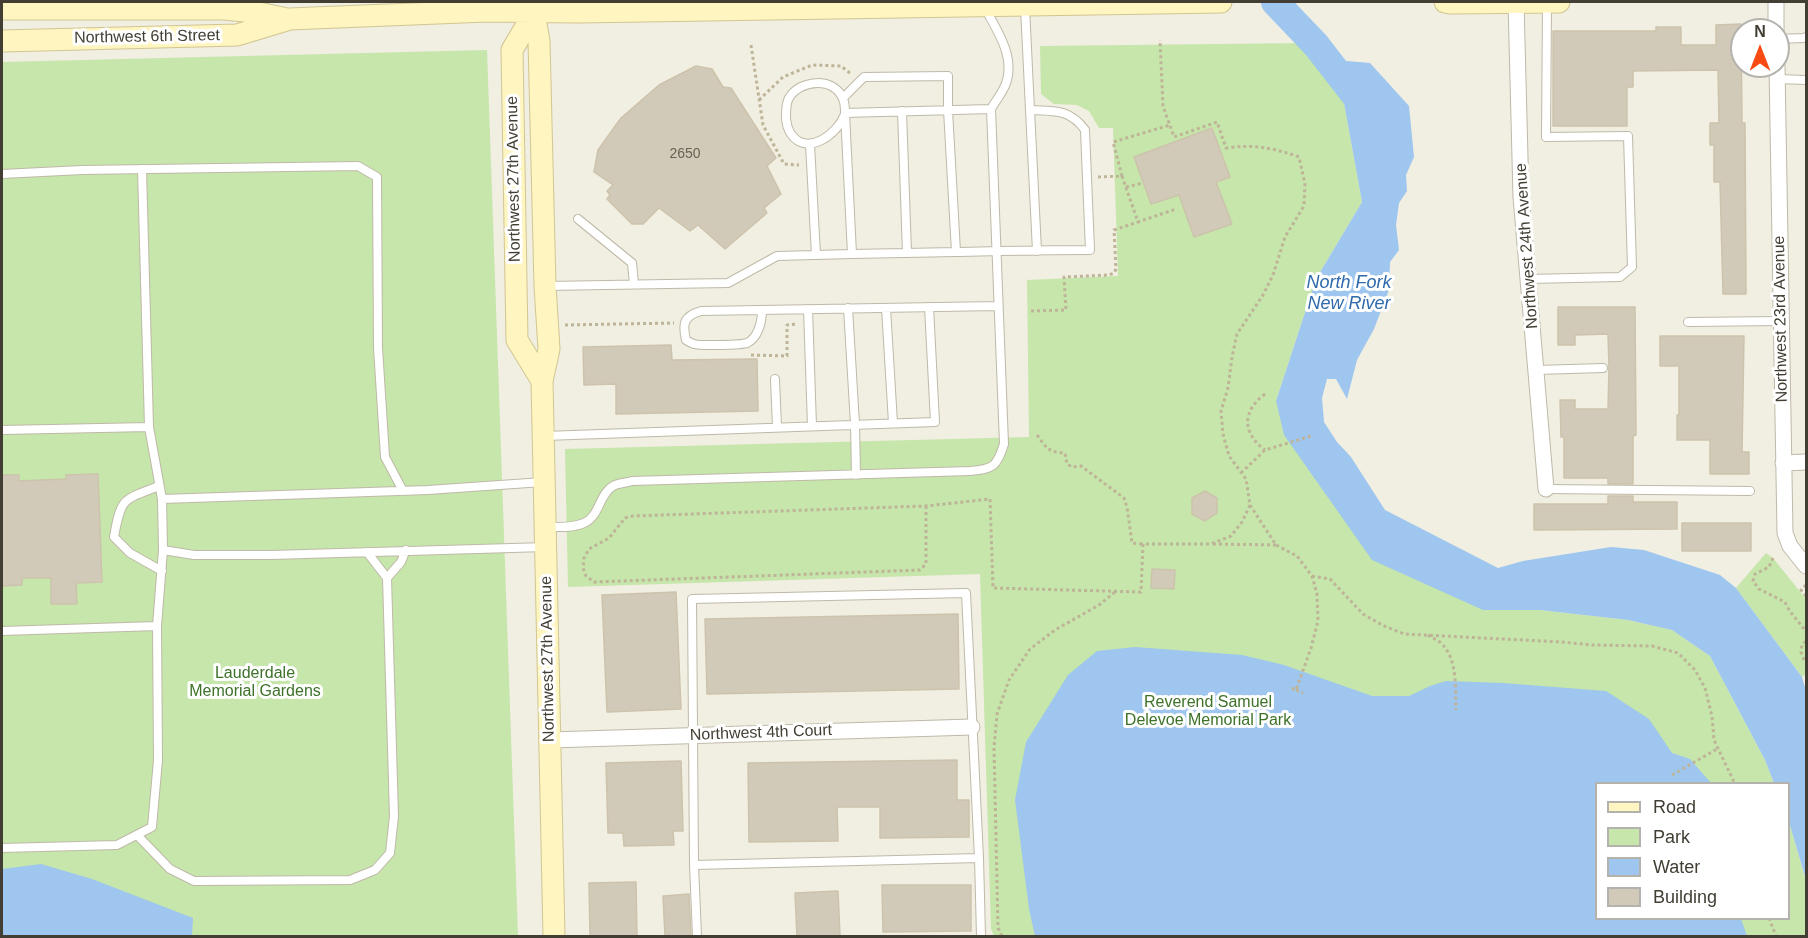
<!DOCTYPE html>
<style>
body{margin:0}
#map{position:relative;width:1808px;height:938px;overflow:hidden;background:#f1eee2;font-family:Arial,sans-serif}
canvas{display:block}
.frame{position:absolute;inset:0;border:3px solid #423e33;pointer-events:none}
.legend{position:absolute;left:1595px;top:782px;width:195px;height:138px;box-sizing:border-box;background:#fff;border:2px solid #b3b2ad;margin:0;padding:8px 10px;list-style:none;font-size:18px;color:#423e33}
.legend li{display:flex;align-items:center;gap:12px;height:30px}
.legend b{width:30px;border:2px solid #b3b2ad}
.north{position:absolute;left:1730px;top:18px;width:60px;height:60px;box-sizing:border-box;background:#fff;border:2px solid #b3b2ad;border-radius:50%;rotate:0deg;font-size:16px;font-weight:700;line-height:24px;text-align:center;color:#423e33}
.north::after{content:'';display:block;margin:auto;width:21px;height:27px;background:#f74b13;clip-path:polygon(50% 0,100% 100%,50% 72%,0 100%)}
</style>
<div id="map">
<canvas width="1808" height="938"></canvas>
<div class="frame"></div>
<ul class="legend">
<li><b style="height:8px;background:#fef5c0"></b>Road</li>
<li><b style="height:16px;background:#c6e6ab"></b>Park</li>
<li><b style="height:16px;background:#9ec6ee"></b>Water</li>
<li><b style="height:16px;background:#d2cab8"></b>Building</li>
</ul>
<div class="north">N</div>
</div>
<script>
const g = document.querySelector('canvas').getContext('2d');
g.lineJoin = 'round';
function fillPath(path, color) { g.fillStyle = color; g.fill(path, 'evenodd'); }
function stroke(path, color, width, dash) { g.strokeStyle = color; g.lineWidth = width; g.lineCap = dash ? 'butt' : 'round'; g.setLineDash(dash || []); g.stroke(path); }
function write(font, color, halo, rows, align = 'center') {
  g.font = font + ' Arial,sans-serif'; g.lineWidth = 6; g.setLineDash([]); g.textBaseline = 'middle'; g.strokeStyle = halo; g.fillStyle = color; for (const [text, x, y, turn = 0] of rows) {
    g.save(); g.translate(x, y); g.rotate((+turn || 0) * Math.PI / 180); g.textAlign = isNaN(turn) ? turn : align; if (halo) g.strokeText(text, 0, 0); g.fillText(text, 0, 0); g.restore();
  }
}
fillPath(new Path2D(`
 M1306 43 1344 103 1362 202 1316 279 1276 401 1483 610H1540L1628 620 1672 630 1710 656 1765 760 1774 783 1596 784V918H1788L1789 822 1806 881V936H994L991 929 980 574 568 587 565 449 1029 437 1027 280 1118 276 1113 128H1099L1089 111 1077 105 1054 104 1041 94 1040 46Z
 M487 50 518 936H2V62Z
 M1766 553 1773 558 1806 599V674L1802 677 1736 588Z`), '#c6e6ab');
fillPath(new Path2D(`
 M1347 61 1370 63 1409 106 1414 157 1406 175 1407 191 1399 203 1396 225 1399 250 1390 262 1389 290 1374 329 1357 360 1347 399 1336 379H1327L1322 398 1324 422 1337 442 1351 457 1385 510 1498 568 1523 561 1611 547 1644 550 1720 575 1736 588 1802 677 1806 691V880L1789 822 1788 784 1774 783 1765 760 1710 656 1672 630 1628 620 1540 610H1483L1372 560 1284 435 1276 401 1316 279 1362 202 1344 103 1329 80Z
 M1135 647 1242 655 1284 665 1372 696H1409L1430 686 1446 681 1503 683 1606 691 1649 719 1672 753 1690 759 1711 783 1596 784V918L1741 919 1747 936H1035L1029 909 1015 800 1026 742 1068 675 1097 651Z
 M41 864 92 879 193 918 192 936H2V869Z`), '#9ec6ee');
stroke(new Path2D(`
 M1275 2 1316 45 1361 103`), '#9ec6ee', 28);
const building = new Path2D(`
 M1741 24 1742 123H1745L1746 294H1723L1720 182H1714V145H1710V123H1719L1718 70 1633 71V87H1627V126H1553V31H1656V27H1681V45H1716V25Z
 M696 66 712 69 723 87 731 88 776 158 767 166 781 194 764 208 767 213 725 249 698 225 690 231 659 208 643 224H632L607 199 610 195 607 191 613 185 594 172 598 150 621 118 659 85Z
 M1212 128 1230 177 1216 182 1232 224 1194 237 1179 195 1151 204 1134 157Z
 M1558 307H1635L1636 435 1633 436V484H1608V478H1564V437H1561L1560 400H1575V409H1608L1609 368 1608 334 1575 335V345H1558Z
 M1660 336H1744L1742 452H1749V474H1710V440H1677V415H1679V366H1660Z
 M671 345 672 360 757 359 758 411 616 414V384L584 385 583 347Z
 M98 474 102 582 76 583 77 604H51V578H22V585L2 586V475H19V481L66 479V475Z
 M1205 491 1217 498V513L1205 521 1192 514V498Z
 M1608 496H1633V502H1677V529L1534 530V504H1608Z
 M1682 523H1751V551H1682Z
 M1152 569 1175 570 1174 589 1151 588Z
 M676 592 681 709 607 712 602 595Z
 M958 614 959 689 707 694 705 619Z
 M957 760V800H969V837L880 838V807H837L838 841 749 842 748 763Z
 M681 761 683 831H673L674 845 624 846 623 833H608L606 763Z
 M636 882 637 936H590L589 883Z
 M882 885H971V931L883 932Z
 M838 891 840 936H797L795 893Z
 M689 894 691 936H665L663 896Z`);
fillPath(building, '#d2cab8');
stroke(building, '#cdc3ac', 1.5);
const lane = new Path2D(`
 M1025 7 1030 110
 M1778 39 1804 38 1806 37
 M1777 79 1806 80
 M843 98 864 77 948 76V110L956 252 852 254 845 113
 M902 111 907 253
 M845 114C838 134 807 157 791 134 787 128 786 123 786 116 786 110 786 103 789 98 800 79 835 77 843 99 845 103 845 108 845 113L991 109
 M810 144 816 255
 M142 169 149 427
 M2 174 82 170 358 166 377 177 378 348 385 457 403 491
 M578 219 632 263 634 284
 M956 252C1001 251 1045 250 1090 250L1085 130C1070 109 1054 111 1030 110L1037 251
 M1528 279 1620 277 1632 267 1628 136 1546 137 1547 3
 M546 286 728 283 777 256 852 254
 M848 308 855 424 856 475
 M886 308 893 423
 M808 309 812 426
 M762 310C762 322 758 338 747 343 741 345 701 346 694 344 691 343 689 342 686 340 682 323 684 316 701 311L998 306
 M1688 322 1781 321
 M1536 370 1603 368
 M775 379 777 427
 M2 430 149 427 162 499 163 550 157 626 2 631
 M545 436 935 422 929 307
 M159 486C123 500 121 497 114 537L130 553 162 571
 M1546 489 1750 491
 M162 499 428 490 543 482
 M546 527C559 527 573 528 584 523 600 516 599 494 613 486 618 483 626 483 632 481L970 471C993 469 997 467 1004 444L991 109C996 100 1005 90 1007 80 1014 54 996 29 985 8
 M163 550 194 555H271L546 547
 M367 552 387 578
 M966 593 979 858 694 865 692 599Z
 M137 835 170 869 194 881 350 880 375 870 390 853 394 816 387 578 401 562 406 550
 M2 848 117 845 152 827 158 760 157 626
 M979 858 981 936
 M694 865 697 936`);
const street = new Path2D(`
 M1516 2 1521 197 1546 489
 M1776 2V30
 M1777 66 1785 533 1790 546 1806 566
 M1783 463 1806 462
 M550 740 972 727`);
const secondary = new Path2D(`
 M533 2 534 13 539 41 545 286 549 349 542 381 554 936
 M1445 2 1450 3 1559 2
 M2 9H225L254 12 287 19
 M534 13 512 50 517 340 542 381
 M2 41 237 35 290 19 313 18 487 11 579 12 1221 2`);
stroke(lane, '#bfb9a8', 10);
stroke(street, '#bfb9a8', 17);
stroke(secondary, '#d1c692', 23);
stroke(new Path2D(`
 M751 45 763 125 784 164 799 165
 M759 100 783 77 812 65 841 66 851 74
 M1122 176 1113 142 1170 125
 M1098 177 1122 176 1138 222 1176 209
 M1126 187 1143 183
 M1031 311 1066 310 1064 277 1109 275 1114 273 1116 269 1114 230 1138 222
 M565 325 674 323
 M751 355 787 356V325L798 324
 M1265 394C1242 411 1242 433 1265 450
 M1037 435C1047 448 1047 452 1065 453L1067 464 1072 467 1081 466 1124 498 1127 507 1132 543 1142 544
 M1241 473 1265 450 1311 436
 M1250 505 1276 545 1297 556 1312 576 1317 594 1318 621 1311 648 1296 690 1289 687
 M926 506V564L920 570 594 582 586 576 583 568 584 558 589 549 609 538 625 518 633 516 926 506 990 499 993 588 1141 592 1143 544H1211L1231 536 1242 522 1250 505 1246 479 1229 456 1223 434 1221 411 1228 388 1232 357 1237 334 1263 295 1273 275 1285 237 1304 206 1305 184 1299 157C1274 148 1253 144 1226 148L1217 122 1174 137 1163 106 1160 40
 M1213 544 1276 545
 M1773 558 1769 567 1755 574 1753 581 1759 589 1785 602C1790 614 1799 621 1806 632
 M1312 576 1330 579 1363 614 1382 625 1404 634 1562 642 1592 645 1652 646 1678 653 1695 670 1705 688 1712 716 1714 740 1735 784
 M1806 585 1801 590 1806 596
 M1428 635C1432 638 1438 640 1441 643 1458 659 1455 689 1456 710
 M1804 660 1801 652 1802 645 1806 641
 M1296 690 1303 693
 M1672 775 1717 749
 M1769 918 1776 936
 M1002 936 998 928 994 747 997 714 1009 680 1030 649 1055 630 1099 605 1115 592`), '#beb497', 3, [3, 3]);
stroke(lane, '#fff', 8);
stroke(street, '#fff', 15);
stroke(secondary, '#fef5c0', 21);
write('14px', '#666154', null, [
 ["2650",685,154]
]);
write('16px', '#423e33', '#fff', [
 ["Northwest 6th Street",147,37,-1],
 ["Northwest 27th Avenue",514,179,-91],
 ["Northwest 24th Avenue",1527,246,-94],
 ["Northwest 23rd Avenue",1781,319,-91],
 ["Northwest 27th Avenue",548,659,-91],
 ["Northwest 4th Court",761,733,-2]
]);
write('16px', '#3d7228', '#fff', [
 ["Lauderdale",255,674],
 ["Memorial Gardens",255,692],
 ["Reverend Samuel",1208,703],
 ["Delevoe Memorial Park",1208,721]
]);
write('italic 18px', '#2f6bac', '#fff', [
 ["North Fork",1349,283],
 ["New River",1349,304]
]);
</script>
